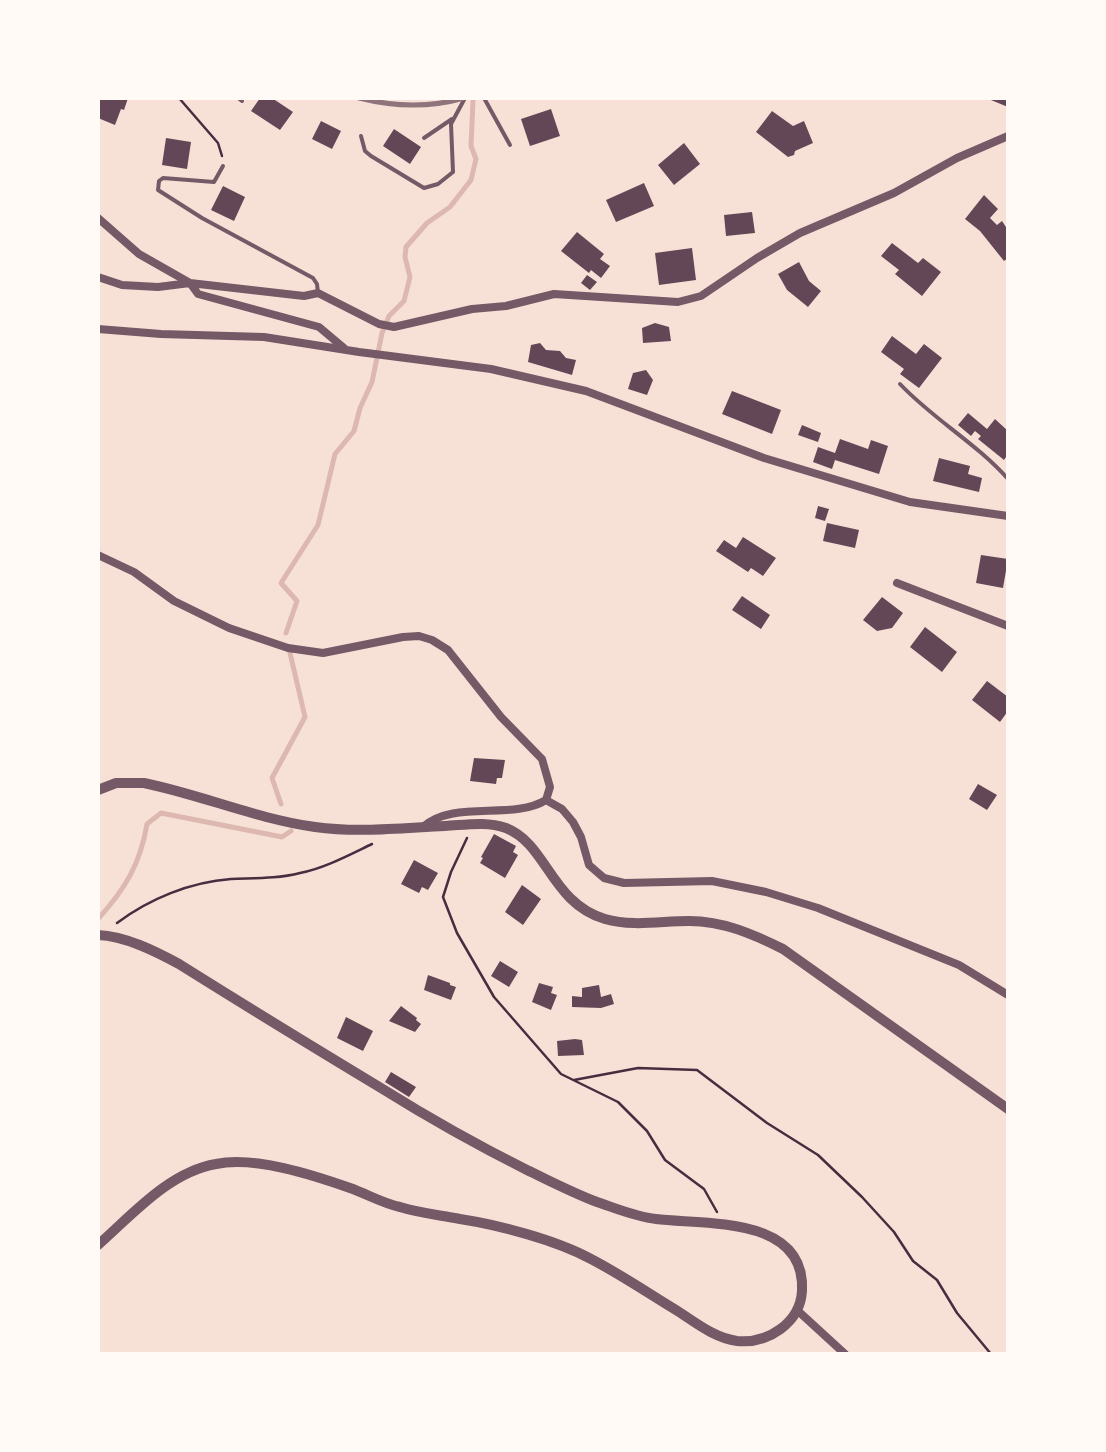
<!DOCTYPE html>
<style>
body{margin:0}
#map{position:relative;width:1106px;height:1452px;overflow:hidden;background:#f7e1d7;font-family:"PT Serif",serif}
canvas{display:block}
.frame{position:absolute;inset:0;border:100px solid #fffaf5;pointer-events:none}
</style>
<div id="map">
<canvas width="1106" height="1452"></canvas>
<div class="frame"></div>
</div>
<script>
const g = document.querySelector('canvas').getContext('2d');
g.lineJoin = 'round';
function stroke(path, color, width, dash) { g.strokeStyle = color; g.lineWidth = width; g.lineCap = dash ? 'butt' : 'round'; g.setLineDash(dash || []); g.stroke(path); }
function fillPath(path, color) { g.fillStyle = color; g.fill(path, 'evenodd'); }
stroke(new Path2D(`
 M286 633 297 601 281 583 318 525 335 454 354 431 360 408 372 382 382 333 389 316 404 301 410 277 405 257 406 247 427 223 450 207 471 180 476 159 471 146 473 101
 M281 804 272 778 305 717 290 653
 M98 919C125 889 140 865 147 824L161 813 282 837 291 831`), '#dcb8b0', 5);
fillPath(new Path2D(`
 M98 98H128L124 110 121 109 115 125 98 118 99 106Z
 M260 98H272L293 112 280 130 251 111Z
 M986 98H1008V107Z
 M551 109 560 136 530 146 521 119Z
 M772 111 793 126 804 121 813 143 795 151 794 155 788 157 756 132Z
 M321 121 341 131 332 149 312 139Z
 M394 129 421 147 410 164 383 146Z
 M166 138 191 142 187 169 162 165Z
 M684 143 700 164 674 185 658 165Z
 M644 183 654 206 616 222 606 200Z
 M223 186 245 197 234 221 211 210Z
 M984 195 998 209 990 218 997 225 1002 221 1008 230V258L1004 261 980 231 965 219Z
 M752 212 755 233 726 236 724 215Z
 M577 232 604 254 600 259 610 266 601 278 591 270 589 273 561 251Z
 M892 243 918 263 923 258 941 272 922 296 895 274 899 270 881 256Z
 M692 248 696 280 659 285 655 253Z
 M799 262 809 281 821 291 808 307 787 290 778 274Z
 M587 275 597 282 590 290 581 283Z
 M655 323 669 327 671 341 643 343 642 328Z
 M892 336 916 354 924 344 942 358 919 388 900 374 904 369 881 352Z
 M540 343 546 350 560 351 566 358 576 360 572 375 528 362 531 345Z
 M646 370 653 380 647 395 628 389 633 373Z
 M732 391 781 410 772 434 722 414Z
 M968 413 987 429 995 419 1008 431V454L1004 460 978 439 981 436 975 431 971 436 958 425Z
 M802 425 821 433 818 442 798 435Z
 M840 439 868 449 871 440 888 446 879 474 835 460 832 469 813 462 818 447 835 453Z
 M939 458 970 466 968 474 982 478 979 492 933 481Z
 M818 506 829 509 825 521 815 518Z
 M827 523 859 530 855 548 823 541Z
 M743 537 776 558 763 576 751 568 748 572 716 551 724 540 736 548Z
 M981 555 1008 559 1003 588 976 583Z
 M742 596 770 615 761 629 732 610Z
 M882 597 903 613 892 628 877 631 863 620Z
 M925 627 957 652 942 672 910 647Z
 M987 681 1008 697V711L1000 722 972 700Z
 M474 758 505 760 502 778H497L496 784 470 781Z
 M978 784 997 795 987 810 969 799Z
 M494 834 516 846 513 852 518 855 505 878 480 863 483 858 481 857Z
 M414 860 438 873 428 890 422 887 419 893 401 884Z
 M522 885 541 899 523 925 505 912Z
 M500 961 518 972 509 987 491 976Z
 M428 975 450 983V985L456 987 451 1000 424 990Z
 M539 983 553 987 551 993 557 995 551 1010 532 1002Z
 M599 985 601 997 611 994 614 1004 601 1008 572 1007V996L582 997V988Z
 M401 1006 417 1018 416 1020 421 1024 415 1032 389 1021Z
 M346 1017 373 1031 363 1051 337 1038Z
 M575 1039 582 1040 584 1055 558 1056 557 1041Z
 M391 1072 416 1087 409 1097 385 1082Z`), '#644757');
stroke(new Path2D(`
 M179 98 218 143 222 156
 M467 838 451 872 443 897 457 933 494 997 561 1074 618 1102 647 1131 665 1160 704 1189 717 1212
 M117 923C149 899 190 882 231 879 254 878 277 879 300 873 325 868 349 855 372 844
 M574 1080 638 1068 697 1070 767 1123 818 1155 862 1197 894 1232 913 1261 937 1280 957 1313 991 1354`), '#4a2c40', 2.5);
stroke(new Path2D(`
 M238 98 242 101
 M484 98 510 145
 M361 136 365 151 371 156 424 188 438 184 453 172 451 124 465 98
 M424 138 452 119
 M223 166 214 182 163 178 159 181 158 190 202 218 313 278 317 284 318 293
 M900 384C933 419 976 443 1008 479`), '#755966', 4);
stroke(new Path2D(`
 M98 218 139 254 190 283 198 294 319 327 344 348
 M98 277 122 285 158 287 190 283 304 296 318 293 379 324 394 327 472 309 506 306 554 294 678 302 701 296 757 258 800 233 894 193 957 158 1008 136
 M98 329 161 334 264 337 359 352 491 369 586 391 764 458 910 502 1008 516
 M98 555 134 572 174 601 229 628 288 648 323 653 403 637 419 636 432 640 448 650 501 717 542 759 550 787 546 800C512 821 454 799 423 827
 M897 583 1008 626
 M546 800 562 809 573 822 581 837 589 865 604 878 624 883 712 881 766 892 818 908 959 965 1008 995
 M797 1310 845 1354`), '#755966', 8);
stroke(new Path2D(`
 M98 790 116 783H144C202 795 257 819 315 827 358 833 402 828 445 826 465 825 486 821 506 828 547 844 551 903 605 919 633 927 661 921 689 921 723 921 753 934 783 949L1008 1109
 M98 935C125 936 155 951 179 964 246 1006 313 1047 381 1088 429 1118 477 1145 527 1170 550 1181 573 1193 597 1202 615 1208 636 1217 656 1219 704 1225 806 1215 802 1291 800 1323 768 1344 737 1341 714 1338 695 1322 676 1310 648 1293 620 1274 591 1259 556 1240 499 1225 460 1219 440 1215 419 1213 400 1207 382 1203 367 1194 350 1188 313 1175 255 1156 216 1164 169 1172 132 1215 98 1245`), '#755966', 10);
stroke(new Path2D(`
 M359 98C395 107 429 108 464 98`), '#8f747c', 5);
</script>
